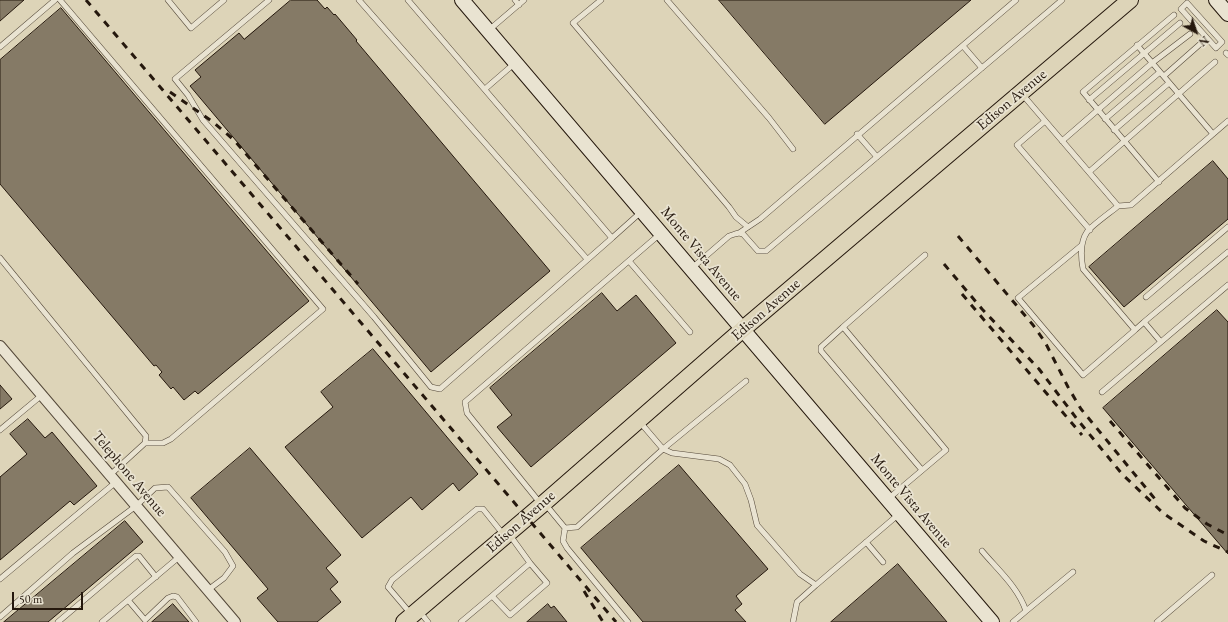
<!DOCTYPE html>
<style>
body{margin:0}
#map{position:relative;width:1228px;height:622px;overflow:hidden;background:#ddd4b8;font-family:"EB Garamond",serif}
canvas{display:block}
.north{position:absolute;left:1176px;top:12px;width:40px;height:40px;-webkit-text-stroke:3px #e9e3d1;paint-order:stroke;rotate:140deg;font-size:11px;font-weight:700;line-height:16px;text-align:center;color:#25180d}
.north::after{content:'';display:block;margin:auto;width:14px;height:18px;background:#25180d;clip-path:polygon(50% 0,100% 100%,50% 72%,0 100%)}
.scale{position:absolute;left:12px;top:592px;width:71px;height:18px;box-sizing:border-box;border:2px solid #25180d;border-top:0;padding-left:5px;font-size:12px;line-height:14px;white-space:nowrap;color:#25180d;-webkit-text-stroke:3px #e9e3d1;paint-order:stroke}
</style>
<div id="map">
<canvas width="1228" height="622"></canvas>
<div class="north">N</div>
<div class="scale">50 m</div>
</div>
<script>
const g = document.querySelector('canvas').getContext('2d');
g.lineJoin = 'round';
function fillPath(path, color) { g.fillStyle = color; g.fill(path, 'evenodd'); }
function stroke(path, color, width, dash) { g.strokeStyle = color; g.lineWidth = width; g.lineCap = dash ? 'butt' : 'round'; g.setLineDash(dash || []); g.stroke(path); }
function write(font, color, halo, rows, align = 'center') {
  g.font = font + ' "EB Garamond",serif'; g.lineWidth = 3.5; g.setLineDash([]); g.textBaseline = 'middle'; g.strokeStyle = halo; g.fillStyle = color; for (const [text, x, y, turn = 0] of rows) {
    g.save(); g.translate(x, y); g.rotate((+turn || 0) * Math.PI / 180); g.textAlign = isNaN(turn) ? turn : align; if (halo) g.strokeText(text, 0, 0); g.fillText(text, 0, 0); g.restore();
  }
}
const building = new Path2D(`
 M0 0H24L0 21Z
 M291 0H317L325 9 327 7 334 15 335 14 357 40 356 41 550 271 431 372 190 86 201 77 195 70 239 33 244 39Z
 M719 0H971L825 124Z
 M61 8 309 301 198 394 195 391 184 400 173 387 171 389 159 375 162 372 156 365 154 366 0 184V60Z
 M1213 161 1228 179V219L1124 307 1089 267Z
 M602 293 617 311 636 295 676 343 531 467 497 427 512 415 490 388Z
 M1217 310 1228 322V554L1103 408Z
 M373 349 478 474 459 491 453 483 422 510 411 497 362 538 285 447 333 407 321 392Z
 M0 385 12 399 0 409Z
 M28 419 45 438 52 432 97 486 74 505 70 501 0 560V477L27 454 10 434Z
 M250 448 341 555 326 568 338 582 330 589 341 602 317 622H278L257 598 268 589 191 498Z
 M679 465 768 569 736 596 742 604 735 610 746 622H643L581 548Z
 M125 521 143 542 48 622H4Z
 M898 564 947 622H831Z
 M173 604 189 622H152Z
 M548 604 551 608 554 606 567 622H527Z`);
fillPath(building, '#857a66');
stroke(building, '#25180d', 1);
const lane = new Path2D(`
 M60 0 323 309 171 439 163 443H145
 M168 0 191 28 224 0
 M269 0 175 79 188 95 203 120 374 317 431 387 440 389 612 238 408 0
 M359 0 587 259
 M515 0 519 5
 M601 0 573 23 729 207 736 217 748 227
 M667 0 769 118 793 149
 M489 30 524 0
 M1137 45 1213 134
 M963 46 982 68
 M0 47 55 0
 M1226 53 1228 55
 M1164 76 1207 38 1216 48 1222 42 1187 3 1181 9 1207 38
 M485 89 515 63
 M1022 94 1118 206 1131 205 1228 121
 M1089 100 1180 23
 M1105 119 1160 72
 M1045 121 1017 145 1090 230
 M1114 130 1169 83
 M857 134 877 157
 M1062 141 1152 63 1190 34
 M1089 172 1215 62
 M1159 182 1083 92 1174 15
 M1118 206C1111 212 1091 226 1087 232 1080 242 1081 258 1083 269L1135 330 1144 322 1161 342
 M739 233 743 234 758 251H766L1062 0
 M612 238 641 212
 M1082 245 1018 298 1083 375 1135 330
 M0 258 146 436 145 443 110 475
 M629 261 690 332
 M692 268 729 236 735 234 739 233 760 219 1016 0
 M1146 297 1228 227
 M1144 322 1228 252
 M843 327 925 255
 M1102 392 1228 285
 M639 421 663 449 672 453 719 459 730 465 745 484 751 500 757 525 800 574 816 585 899 514
 M0 430 42 395
 M888 499 946 450 843 327 821 347V351L922 470
 M541 504 467 413 465 402 660 234
 M546 505 565 528 577 527 663 449 746 381
 M565 528 563 541 567 548 628 622
 M866 542 883 562
 M982 551C998 570 1018 587 1026 611L1013 622
 M0 579 116 482
 M492 596 530 563
 M128 600 145 620 168 598 173 596 177 597 196 622
 M1026 611 1073 572
 M420 612 428 622
 M411 614 388 587 392 580 477 509H483L503 534
 M0 617 73 553 136 506 155 488 168 487 225 552 233 566 224 578 208 590
 M58 622 136 556H139L156 577
 M102 622 179 557
 M461 622 492 596 510 615 547 583 530 563 509 534
 M793 622 797 602 816 585
 M1157 622 1212 575`);
const street = new Path2D(`
 M0 346 235 622`);
const secondary = new Path2D(`
 M462 0 992 622
 M1216 0 1228 14`);
const primary = new Path2D(`
 M404 622 544 503 743 329 1130 0`);
stroke(lane, '#534738', 6);
stroke(street, '#534738', 12);
stroke(secondary, '#25180d', 16);
stroke(primary, '#25180d', 18);
stroke(lane, '#e9e3d1', 5);
stroke(street, '#e9e3d1', 10);
stroke(secondary, '#e9e3d1', 14);
stroke(primary, '#ddd4b8', 16);
stroke(new Path2D(`
 M86 0 616 622
 M170 92 213 122 234 140 358 284
 M958 236 1033 325 1045 342 1068 387 1081 409 1155 499
 M944 264 982 309 1039 369 1077 419 1122 474 1163 513 1204 541 1228 552
 M962 294 1082 435
 M1110 421 1185 508 1207 524 1228 535
 M584 591 603 622`), '#25180d', 3, [7, 7]);
write('15px', '#25180d', '#e9e3d1', [
 ["Edison Avenue",1012,100,-40],
 ["Monte Vista Avenue",701,254,50],
 ["Edison Avenue",766,310,-41],
 ["Telephone Avenue",129,474,50],
 ["Monte Vista Avenue",911,501,50],
 ["Edison Avenue",521,522,-41]
]);
</script>
